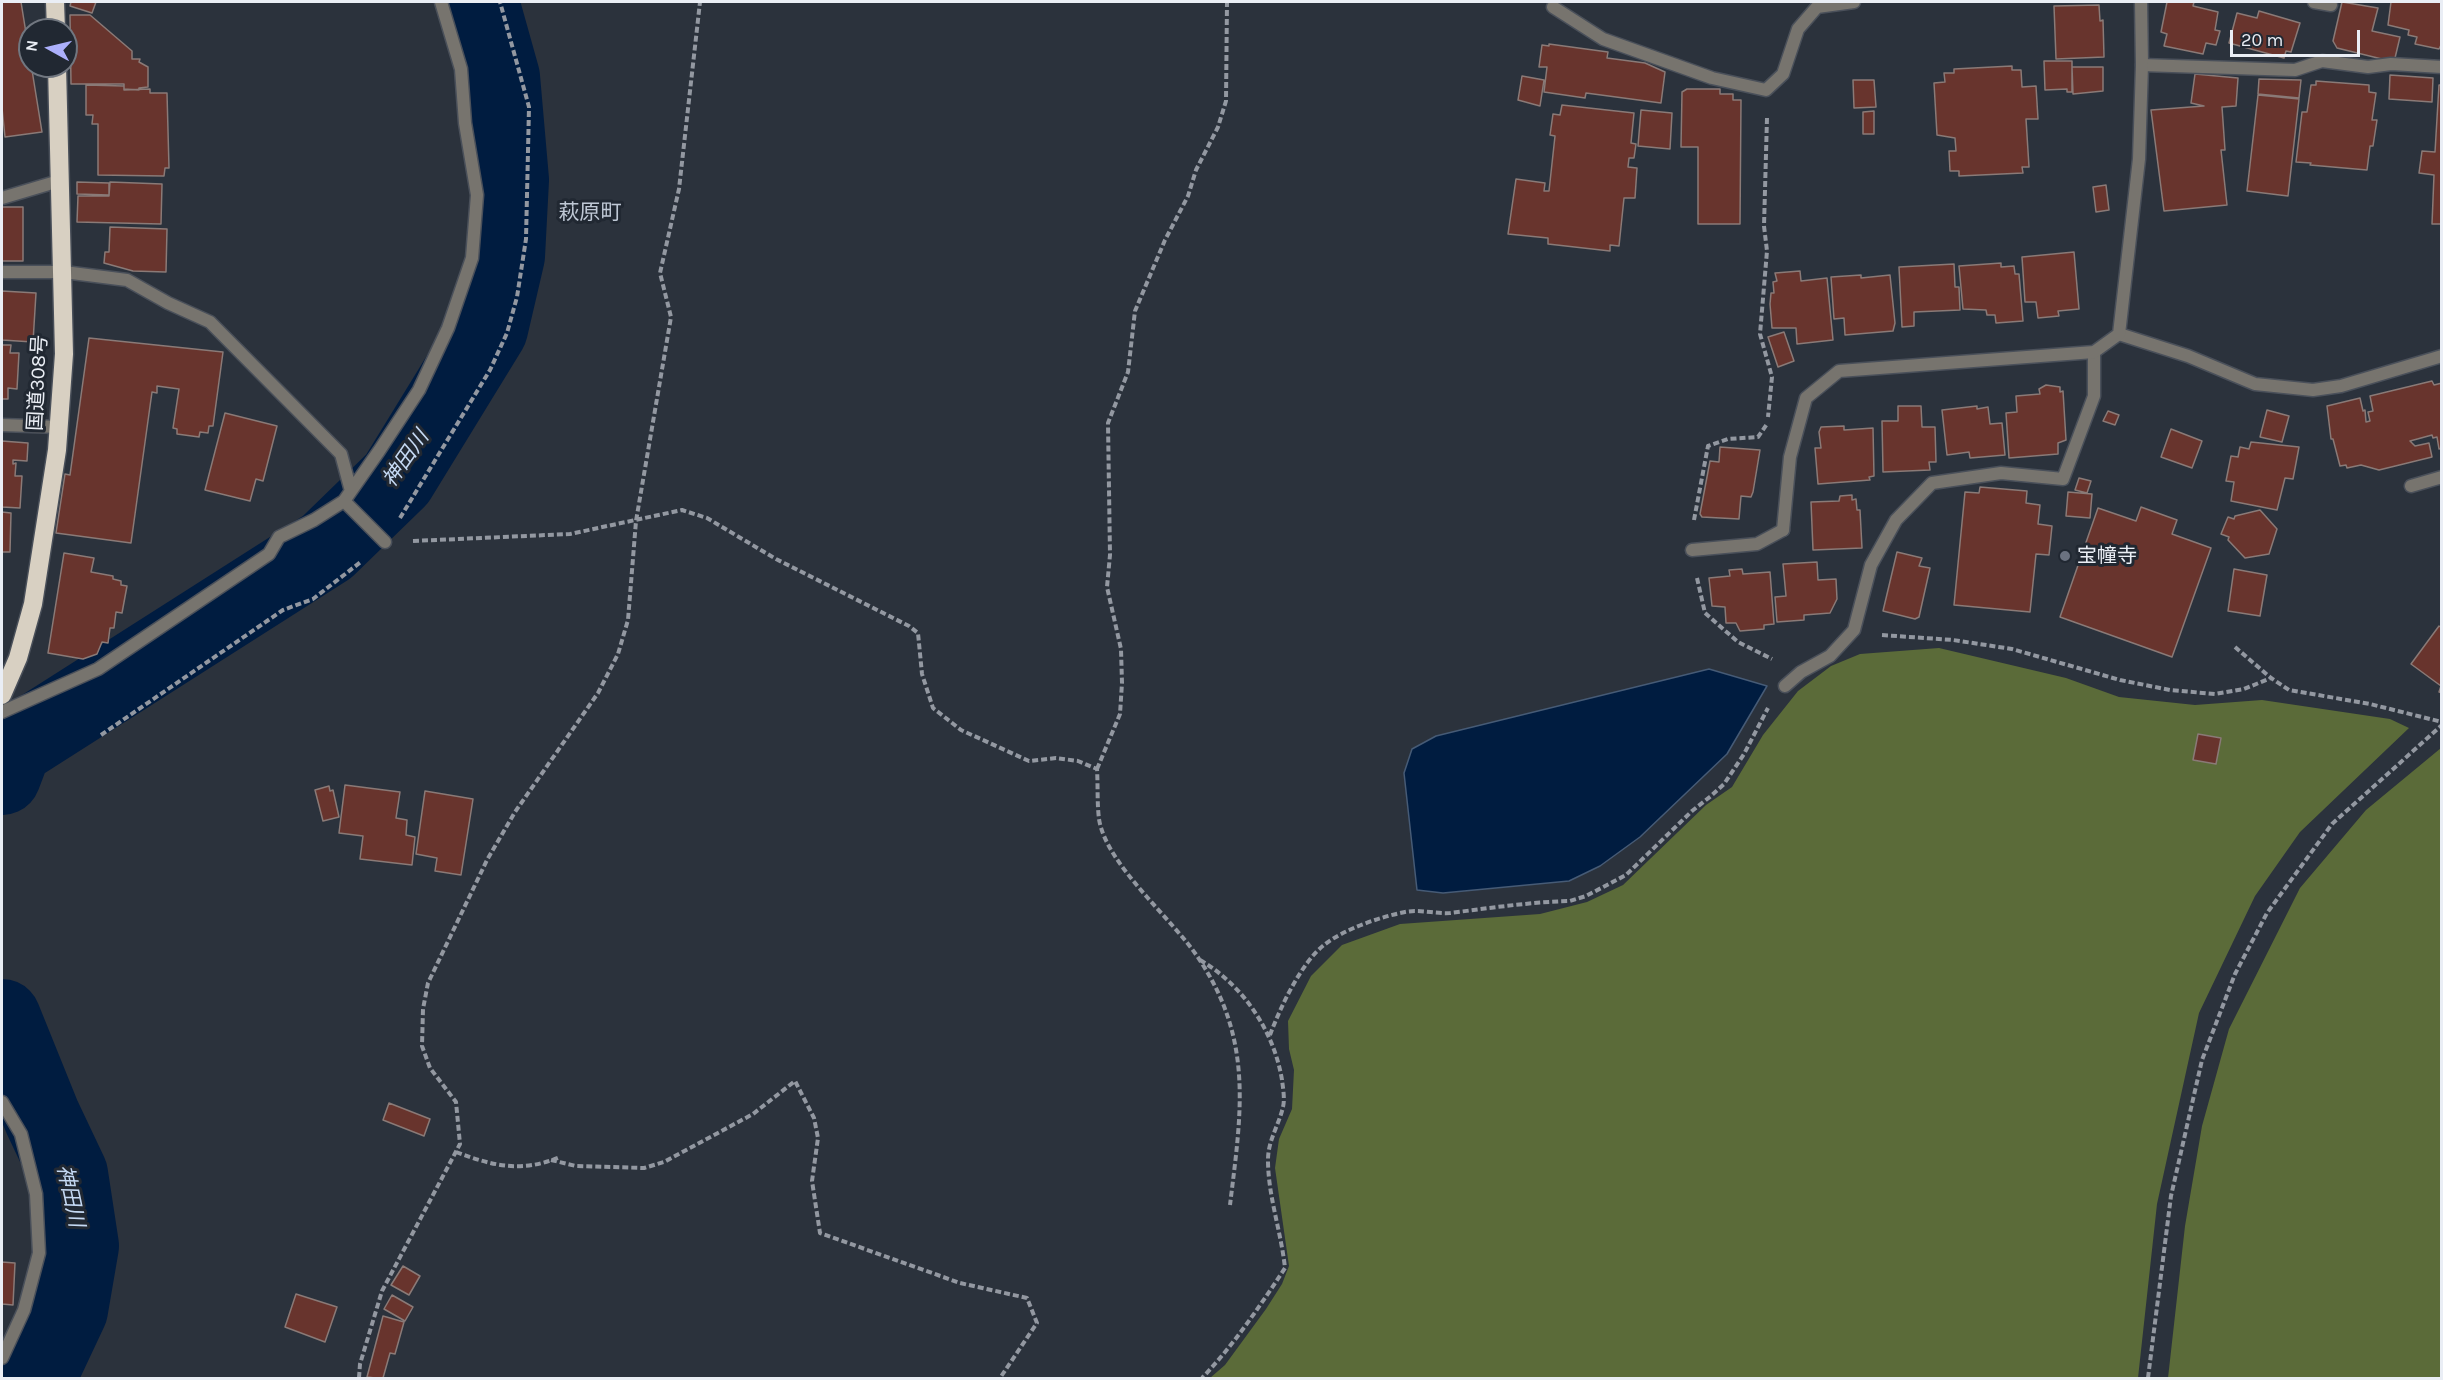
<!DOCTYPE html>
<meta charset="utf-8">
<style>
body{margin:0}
#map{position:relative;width:2443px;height:1380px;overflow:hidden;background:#2b323c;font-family:Karla,sans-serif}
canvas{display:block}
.frame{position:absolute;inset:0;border:3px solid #eaeef5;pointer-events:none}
.north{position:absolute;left:18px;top:18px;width:60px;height:60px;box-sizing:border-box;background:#212832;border:2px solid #717780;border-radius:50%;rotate:278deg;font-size:16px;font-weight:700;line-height:24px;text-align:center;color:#eaeef5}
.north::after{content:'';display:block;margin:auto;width:21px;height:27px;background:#abaffb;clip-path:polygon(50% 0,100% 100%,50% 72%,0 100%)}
.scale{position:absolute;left:2230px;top:30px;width:130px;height:27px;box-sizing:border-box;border:3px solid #eaeef5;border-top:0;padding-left:8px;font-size:18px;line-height:21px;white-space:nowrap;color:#eaeef5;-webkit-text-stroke:4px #212832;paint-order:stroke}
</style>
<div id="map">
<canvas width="2443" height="1380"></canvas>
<div class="frame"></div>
<div class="north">N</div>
<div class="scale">20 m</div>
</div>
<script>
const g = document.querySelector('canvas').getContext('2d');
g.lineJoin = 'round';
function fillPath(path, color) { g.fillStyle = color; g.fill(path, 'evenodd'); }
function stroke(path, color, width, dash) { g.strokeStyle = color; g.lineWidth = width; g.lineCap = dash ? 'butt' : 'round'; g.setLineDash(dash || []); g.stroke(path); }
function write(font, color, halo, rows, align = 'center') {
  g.font = font + ' Karla,"Noto Sans JP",sans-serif'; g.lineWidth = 6; g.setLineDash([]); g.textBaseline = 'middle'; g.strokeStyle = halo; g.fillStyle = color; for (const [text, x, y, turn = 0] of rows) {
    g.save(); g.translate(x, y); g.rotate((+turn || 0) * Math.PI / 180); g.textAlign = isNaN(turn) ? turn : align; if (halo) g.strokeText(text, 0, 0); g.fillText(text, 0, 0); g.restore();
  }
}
fillPath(new Path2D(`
 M1939 648 2066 678 2119 697 2195 705 2262 700 2390 719 2409 728 2300 832 2255 896 2199 1013 2157 1204 2138 1378H1210L1225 1365 1266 1309 1282 1284 1289 1266 1275 1168 1279 1139 1292 1109 1294 1070 1289 1049 1288 1021 1311 976 1342 945 1400 924 1540 914 1587 902 1623 885 1706 805 1732 787 1763 735 1798 691 1831 666 1860 654Z
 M2441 748V1378H2168L2185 1226 2202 1126 2229 1029 2300 888 2366 810Z`), '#5b6b39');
const water = new Path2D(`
 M1709 669 1767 686 1727 754 1640 837 1600 866 1569 881 1443 893 1417 890 1404 773 1412 749 1436 736Z`);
fillPath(water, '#001c40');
stroke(water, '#465b76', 1.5);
stroke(new Path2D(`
 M2 776 13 747 327 547 397 479 489 329 506 256 510 180 501 77 480 2
 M2 1018 42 1117 69 1174 80 1246 69 1310 37 1378`), '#001c40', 78);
const building = new Path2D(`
 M2 2H21L42 132 5 137 2 108Z
 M71 2H96L92 13 70 6Z
 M2167 2H2194L2193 6 2218 12 2215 30 2220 31 2216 45 2206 43 2203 54 2164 46 2167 34 2161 32Z
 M2342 2 2378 8 2372 31 2400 37 2395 58H2391L2390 61 2337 48 2333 41Z
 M2391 2H2442V43L2439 49 2415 44 2417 37 2408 35 2409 30 2388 25Z
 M2099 5 2100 21 2103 20 2104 57 2056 59 2054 6Z
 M2259 11 2300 23 2291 52 2286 51 2284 58 2229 43 2237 13 2257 18Z
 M70 15H90L132 51V59H140L139 62 148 67V87L139 88V90L124 89V84H71Z
 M1549 44 1608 52 1607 58 1645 63 1665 72 1661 103 1586 93 1585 98 1544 92 1547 67H1539L1542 45 1549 46Z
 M2044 61H2072V92H2067V89L2045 90Z
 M2012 66V70H2021L2022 87 2036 86 2038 119H2026L2029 167H2022L2023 173 1959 176V171H1950L1949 151H1956L1955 138 1937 135 1934 83 1945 82 1944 73H1954V69Z
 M2072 67H2103V91L2073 94Z
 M2195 74 2238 78 2236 106 2222 107 2225 150H2221L2227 205 2164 211 2151 110 2204 106 2191 103Z
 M2390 75 2433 78 2432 102 2389 99Z
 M1522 76 1544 80 1540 106 1518 100Z
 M2259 79 2301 80 2299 98 2258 94Z
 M1853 80H1874L1876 107 1854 108Z
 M2316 81 2369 85V92L2376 93 2372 120H2377L2373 146H2370L2367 170 2310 165 2311 163 2296 162 2302 112H2307L2311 85H2316Z
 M86 85 124 86V90L150 89V93H167L169 168H165L164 176 98 175V124H92L93 115H86Z
 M2439 85H2442V224H2432L2434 175 2419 173 2422 151 2435 152Z
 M1687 89H1720V94H1733V100H1741L1740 224H1698V147H1681L1682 92Z
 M2258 95 2299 99 2288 196 2247 191Z
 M1562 105 1634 113 1631 143 1636 144 1634 158H1629L1628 167 1637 168 1635 198H1624L1619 246 1610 245V251L1548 244V238L1508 234 1516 179 1545 183 1544 191H1549L1555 136 1550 135 1553 114 1560 115Z
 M1641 110 1672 113 1670 149 1638 146Z
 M1874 111V134H1863V112Z
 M77 182 109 183V195L77 194Z
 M110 182 162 184 161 224 77 222 78 196H109Z
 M2106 185 2109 210 2096 212 2093 187Z
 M2 207H23V261H2Z
 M110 227 167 229 166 272 133 271 104 263 105 252H109Z
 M2074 252 2079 309 2058 311 2059 316 2038 318 2036 302H2025L2022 257Z
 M2001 263V267L2014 266 2015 274H2019L2023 321 1996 323 1995 315H1987L1986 310 1963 309 1959 266Z
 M1954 264 1955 287H1959L1960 310 1914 312V326L1902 327 1899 267Z
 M1800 271 1801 281 1827 278 1833 340 1797 344 1796 328H1772L1770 304 1771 293H1774L1773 282 1777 281 1775 273Z
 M1861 275V278L1890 275 1895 323 1893 331 1845 335 1844 318 1834 319 1831 277Z
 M2 291 36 293 33 342 2 340Z
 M1784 332 1794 361 1778 367 1768 337Z
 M89 338 223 352 213 426H209L208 433 200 432 199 437 177 434V429L173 428 179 389 157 386V393L152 392 131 543 56 533 65 474 70 475Z
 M2 345H11L10 353H19L17 389 8 388V399H2Z
 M2432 381 2434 385 2442 383V448L2439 449 2437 437 2433 438 2432 435 2410 441 2415 446 2429 443 2432 457 2379 470 2361 465 2347 468 2346 465 2340 466 2333 439H2331L2327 406 2360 398 2363 411 2365 410 2366 422 2370 421 2368 412 2373 411 2370 396Z
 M2046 385 2060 387V392L2063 391 2066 440 2058 443V454L2009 458 2006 413 2017 412 2016 396 2040 394 2039 389Z
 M1898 406H1921L1922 427H1935L1936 462H1929L1930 470 1883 472 1882 421H1898Z
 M1977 406V409L1988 407 1990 424 2002 423 2005 455 1970 458 1969 452 1947 455 1942 410Z
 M2267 410 2289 416 2282 442 2260 437Z
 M2108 411 2119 415 2115 425 2103 421Z
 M225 413 277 426 263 481 256 479 250 501 205 490Z
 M1844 426V430L1873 428 1874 476 1869 477 1870 480 1818 484 1815 448H1821L1819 432 1821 427Z
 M2171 429 2202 441 2192 468 2161 457Z
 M2 441 28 443 27 461 13 460V464L16 463 15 476H22L20 508 2 507Z
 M2251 442 2299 447 2293 479 2285 478 2277 510 2231 501 2234 482 2226 481 2231 456 2238 457 2240 447 2249 449Z
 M1720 447 1760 450 1753 492 1751 497 1741 496 1739 519 1702 517 1700 514 1710 461 1719 462Z
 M2079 478 2091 481 2087 493 2075 490Z
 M1980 487 2027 491 2026 503 2040 505 2038 524 2052 526 2049 555 2036 554 2030 612 1954 605 1965 492 1979 493Z
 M2068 492 2092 494 2090 518 2066 516Z
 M1852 495V500L1856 499 1857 510H1860L1862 548 1813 550 1811 502 1839 501 1840 496Z
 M2141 507 2177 520 2172 534 2211 548 2172 657 2060 617 2098 508 2136 521Z
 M2260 510 2277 529 2269 554 2245 558 2228 540 2229 537 2221 534 2228 517 2234 519 2235 516Z
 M2 512 11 513 10 552H2Z
 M1897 552 1922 558 1919 566 1930 568 1919 617 1915 619 1883 611Z
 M64 553 94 558 91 572 113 576V579L121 581V585L127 586 122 613 116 612 114 628H110L108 643 102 642 97 654 83 659 48 653Z
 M1817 562 1818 580 1836 579 1837 599 1830 613 1804 615V620L1777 622 1775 597 1786 596 1783 564Z
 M1742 569 1743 574 1770 572 1774 624 1764 625V629L1740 631 1736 623H1726L1725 607 1712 606 1709 578 1730 576 1729 570Z
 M2234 569 2267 575 2260 616 2228 611Z
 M2439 626 2442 628V693L2439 692 2441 686 2411 664Z
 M2198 734 2221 738 2216 764 2193 760Z
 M345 785 400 792 396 818 407 820 406 835 415 837 412 865 360 859 363 836 339 833Z
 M329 786 330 791 333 790 339 817 323 821 315 790Z
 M425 791 473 799 461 875 435 871 437 858 416 854Z
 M389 1103 430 1119 424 1136 383 1120Z
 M2 1262 15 1263 13 1305 2 1304Z
 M403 1266 420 1276 409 1295 391 1285Z
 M296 1294 337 1307 325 1342 285 1327Z
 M392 1295 413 1307 405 1321 384 1309Z
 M383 1316 404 1322 395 1354 390 1353 383 1378H375L367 1377Z`);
fillPath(building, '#68342d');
stroke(building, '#8a7a77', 1.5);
const lane = new Path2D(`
 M2314 2 2331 5
 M1553 7 1603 39 1712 78 1766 90 1783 74 1798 29 1817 7 1854 2
 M2142 65 2295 70 2322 61 2368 67 2391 64 2442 67
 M2 198 59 181
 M2 272H64
 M2119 334 2188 356 2255 384 2313 390 2341 386 2442 356
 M2 425 59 427
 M2411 486 2442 477
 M1692 550 1757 544 1783 530
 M1785 686 1801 672 1830 656 1854 630 1871 565 1896 520 1932 483 2001 473 2063 479 2094 396V352`);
const street = new Path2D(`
 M64 272 127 280 168 303 210 322 341 454 351 491
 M344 501 385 542
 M1783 530 1790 457 1806 398 1839 371 2094 352 2119 334 2139 159 2142 65 2141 2
 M2 712 98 669 269 554 279 537 314 520 344 501 379 451 419 390 448 328 472 258 477 195 465 123 461 69 441 2
 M2 1102 21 1134 36 1194 39 1253 24 1310 2 1358`);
const highway = new Path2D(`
 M55 2 56 30
 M2 695 18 658 33 604 57 450 64 354 57 66`);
stroke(lane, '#4a505a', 15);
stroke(street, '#4a505a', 15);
stroke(highway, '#4a505a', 21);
stroke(new Path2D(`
 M1767 118 1764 226 1767 251 1760 334 1772 377 1768 417
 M400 518 490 370 507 333 517 297 526 239 529 107 500 2
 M1694 520 1708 446 1728 439 1758 437 1767 424
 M413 541 570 534 682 510 707 518 776 559 909 626 918 633 922 674 933 708 961 730 1029 761 1056 758 1078 761 1097 769C1098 786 1097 803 1099 819 1106 865 1174 920 1199 959 1254 1041 1241 1114 1230 1205
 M1697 578 1705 613 1738 642 1772 659
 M1882 635 1953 640 2012 649 2120 680 2170 690 2215 694 2244 689 2271 678
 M2235 647 2271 678 2289 690 2370 704 2442 722
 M101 735 283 610 313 599 362 561
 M1097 769 1120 714 1122 683 1121 649 1107 587 1110 555 1108 423 1128 372 1135 311 1165 240 1188 196 1196 170 1218 127 1226 101 1227 2
 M1200 960C1243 985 1274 1031 1282 1080 1283 1088 1285 1099 1283 1107 1279 1125 1268 1140 1268 1160 1268 1196 1281 1231 1285 1268 1260 1306 1233 1346 1202 1378
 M1270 1035C1280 1008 1301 963 1324 945 1344 929 1380 917 1405 912 1420 909 1435 914 1450 913 1490 908 1530 902 1570 901L1586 896 1626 875 1692 811 1711 796 1724 784 1744 754 1768 708
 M456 1152C493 1166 522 1173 560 1157
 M551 1160 576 1166 644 1168 664 1162 753 1114 795 1081 814 1118 818 1138 812 1181 820 1233 960 1283 1027 1298 1037 1323 1000 1378
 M359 1378 360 1364 382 1291 460 1144 456 1102 430 1068 422 1046 423 1009 428 983 487 860 515 812 598 693 618 654 628 620 636 521 671 317 660 273 679 189 700 2
 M2148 1378 2171 1196 2202 1060 2235 974 2267 913 2332 824 2442 725`), '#9398a1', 4, [6, 3]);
stroke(lane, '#77746e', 12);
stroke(street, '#77746e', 12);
stroke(highway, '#d8d0c2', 18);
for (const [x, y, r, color] of [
 [2065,556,6,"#6b7280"]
]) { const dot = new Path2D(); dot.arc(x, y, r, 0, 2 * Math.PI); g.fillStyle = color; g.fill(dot); stroke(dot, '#212832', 2); }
write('20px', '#eaeef5', '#212832', [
 ["国道308号",38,383,-87]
]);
write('20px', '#eaeef5', '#212832', [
 ["宝幢寺",2077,556]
], 'left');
write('21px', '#bfc8d5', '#212832', [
 ["萩原町",590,213]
]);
write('italic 21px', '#c5d9f3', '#212832', [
 ["神田川",406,459,-55],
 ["神田川",70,1196,78]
]);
</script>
